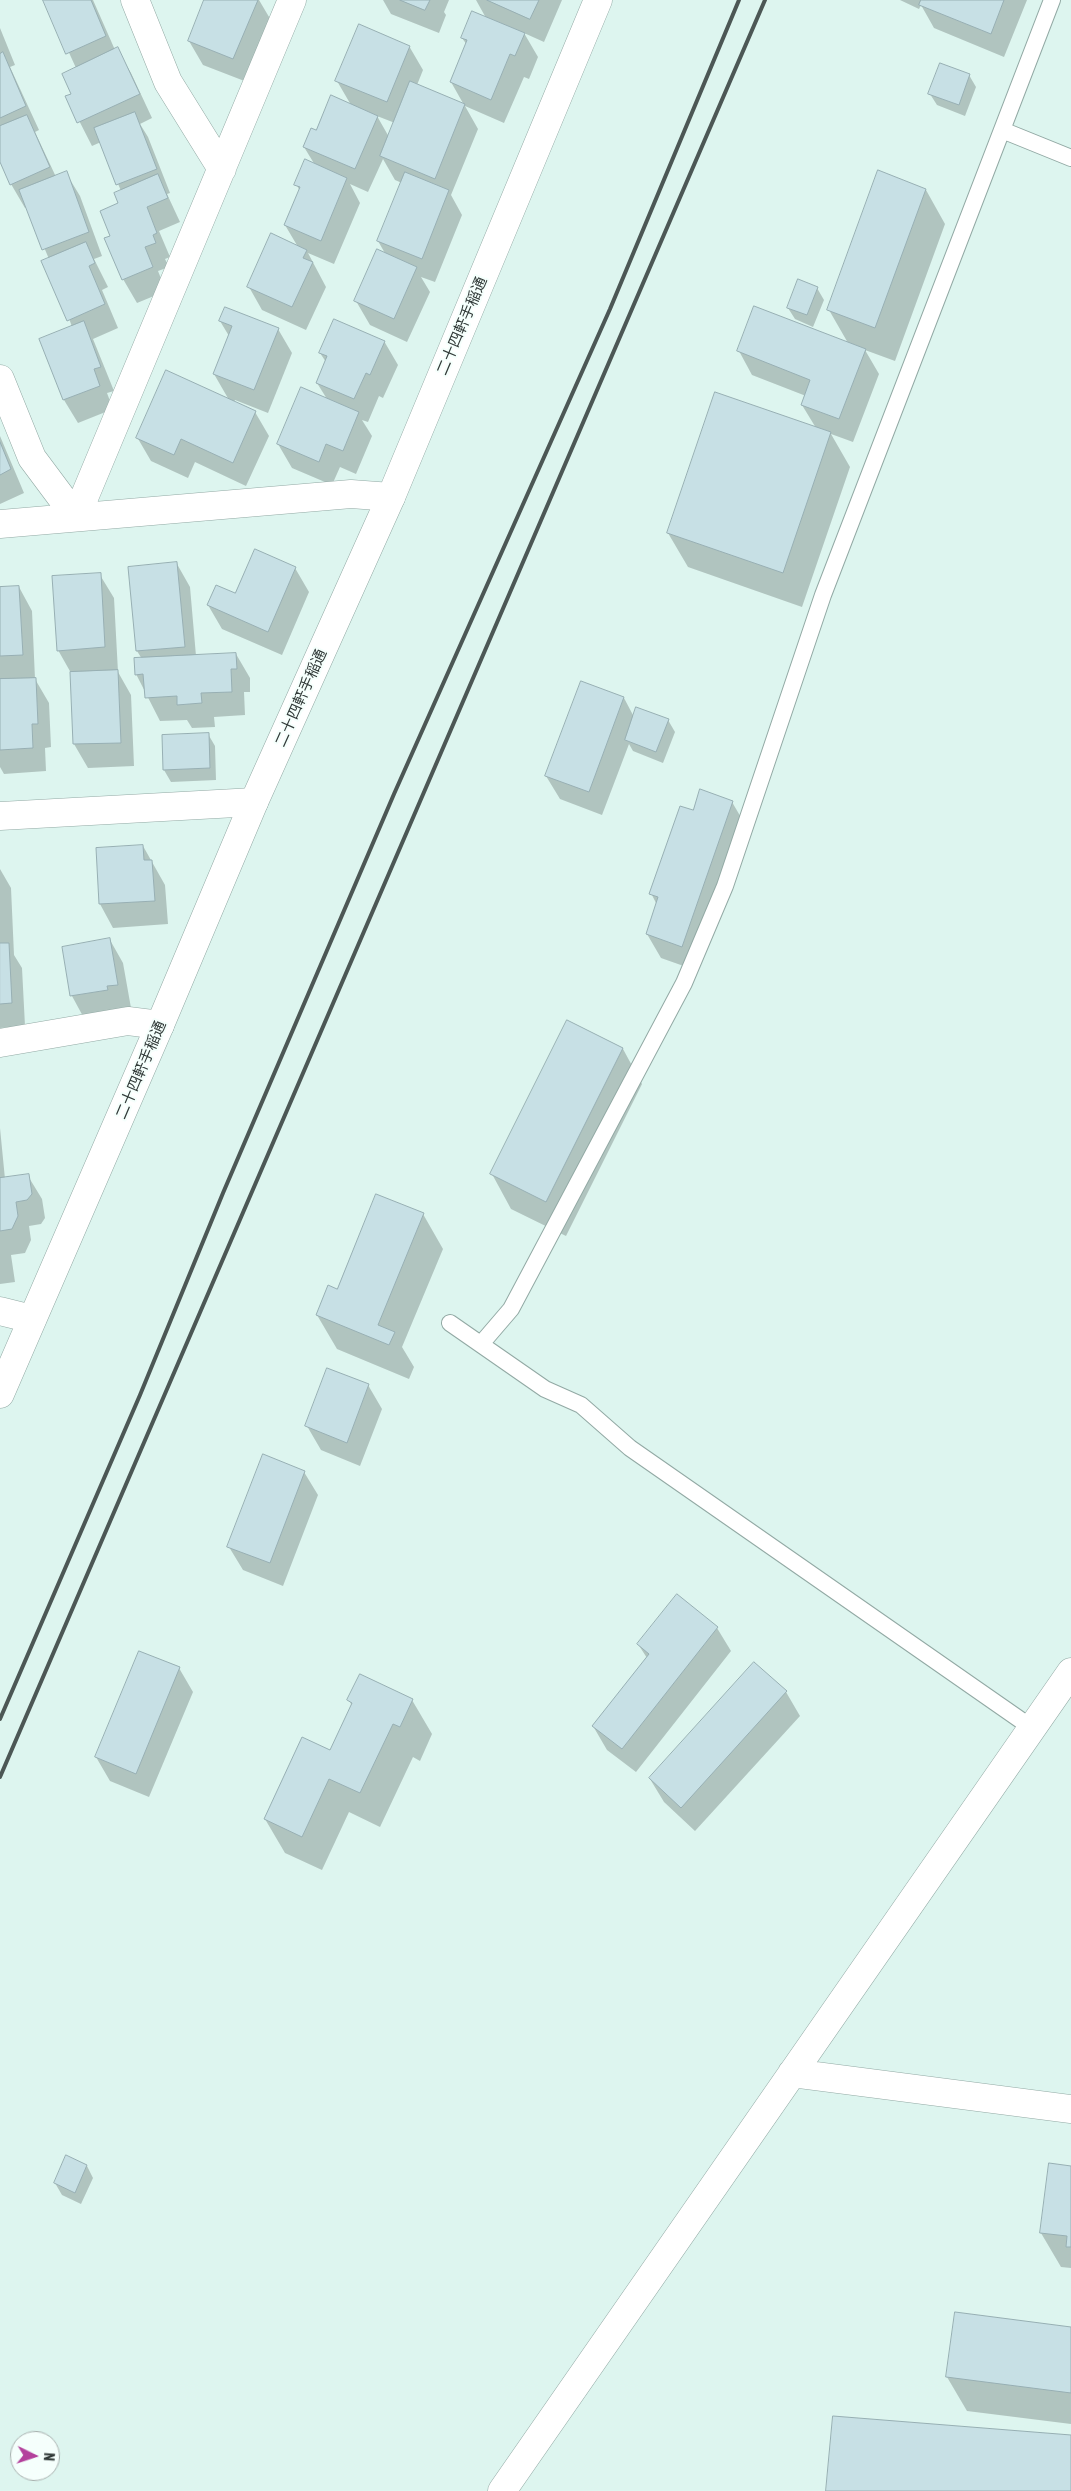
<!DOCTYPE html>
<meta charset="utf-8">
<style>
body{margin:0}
#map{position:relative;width:1071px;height:2491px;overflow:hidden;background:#ddf5ef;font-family:"Asap Condensed",sans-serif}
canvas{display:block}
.north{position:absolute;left:10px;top:2431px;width:50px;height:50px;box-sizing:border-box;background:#f5fffc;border:1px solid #a7b0ae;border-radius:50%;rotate:94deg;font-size:14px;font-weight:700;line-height:20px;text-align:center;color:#313a38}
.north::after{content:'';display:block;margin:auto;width:18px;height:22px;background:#b3419c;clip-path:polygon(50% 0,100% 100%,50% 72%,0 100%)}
</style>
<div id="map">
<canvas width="1071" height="2491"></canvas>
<div class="north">N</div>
</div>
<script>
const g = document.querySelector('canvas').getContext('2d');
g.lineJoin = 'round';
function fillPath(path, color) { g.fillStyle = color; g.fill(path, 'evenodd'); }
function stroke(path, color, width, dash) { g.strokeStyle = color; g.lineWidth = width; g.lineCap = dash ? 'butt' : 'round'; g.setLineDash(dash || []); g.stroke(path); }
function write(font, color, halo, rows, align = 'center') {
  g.font = font + ' "Asap Condensed","Noto Sans JP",sans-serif'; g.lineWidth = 4; g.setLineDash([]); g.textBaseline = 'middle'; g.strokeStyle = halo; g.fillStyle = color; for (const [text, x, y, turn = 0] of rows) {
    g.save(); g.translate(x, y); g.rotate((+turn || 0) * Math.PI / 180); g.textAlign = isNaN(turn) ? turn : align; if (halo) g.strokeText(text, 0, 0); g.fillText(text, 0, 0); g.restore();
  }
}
fillPath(new Path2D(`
 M45 0H93L115 50 117 49 131 73 152 118 140 124 148 137 170 193 167 194 180 222 159 231 170 257 165 259 169 267 158 271 166 291 137 303 123 279 112 236 121 191 101 142 92 146 67 97 73 94 76 68Z
 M206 0H259L272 22 247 82 203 65 189 41Z
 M383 0H449L444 12 446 15 439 33 391 14Z
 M476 0H562L544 42 524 33 538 57 529 79 524 77 504 123 465 106 478 129 451 195 462 215 435 282 421 277 430 292 407 342 370 325 356 301 386 255 378 241 402 183 395 180 383 159 368 192 350 184 360 203 334 264 308 253 326 287 306 330 262 310 249 287 298 247 285 225 300 191 296 184 315 165 304 147 316 132 351 105 337 81 409 46 423 70 417 85 464 105 451 82 467 45 462 38 486 18ZM377 116 395 123 389 137Z
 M900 0H1027L1004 57 934 28 921 5 919 9Z
 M0 28 15 65 10 67 39 130 35 132 56 177 66 173 80 196 102 256 94 259 108 287 102 290 118 328 93 339 114 391 107 393 113 409 78 423 64 400 40 339 72 327 49 259 27 207 25 208 11 184 0 159Z
 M969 75 976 87 965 116 937 105 930 94Z
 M926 190 945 224 895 361 865 350 879 374 853 442 831 434 850 467 802 607 688 567 668 533 816 428 802 405 806 396 752 375 739 351 848 343 829 310Z
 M817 288 824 300 813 327 795 319 788 308Z
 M220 321 278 329 292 353 268 413 235 400 234 402 255 412 269 436 246 486 195 462 188 478 151 461 137 437 229 400 214 374 229 336Z
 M384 341 398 365 383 398 379 396 368 422 362 420 372 436 356 474 340 467 332 485 292 468 278 444 327 399 317 383 326 362 320 353Z
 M0 436 24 493 0 504Z
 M177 564 190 587 196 656 236 654 250 678V692H244L245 715 214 717 215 727 192 728 187 720 160 721 136 674 142 659 137 651Z
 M295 568 309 592 282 655 222 629 208 605Z
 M100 575 114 598 118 672 131 695 134 766 88 768 74 744 71 673 58 650Z
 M19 587 32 611 35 679 49 703 51 747 45 748 46 771 4 774 0 767V588Z
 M624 698 634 717 668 720 675 732 663 763 633 751 629 744 602 815 560 799 546 776Z
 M208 734 215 746 216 780 171 782 164 770 163 736Z
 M732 802 746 826 695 970 661 958 647 934 657 905 651 893 694 812Z
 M143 846 165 885 168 924 113 928 100 904Z
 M0 869 11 888 14 955 22 968 25 1026 0 1028Z
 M110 940 123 963 131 1008 85 1020 72 996 63 948Z
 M567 1022 623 1049 642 1084 566 1236 511 1209 492 1174Z
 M0 1128 5 1179 28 1176 42 1199 45 1218 41 1224 29 1226 31 1240 25 1253 11 1255 15 1282 0 1284Z
 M423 1214 443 1249 402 1347 414 1367 409 1379 337 1349 317 1315 337 1291Z
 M368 1385 382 1409 360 1466 321 1450 307 1426Z
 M304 1472 318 1495 283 1586 243 1570 229 1547Z
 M717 1628 731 1651 636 1772 607 1750 593 1726 647 1658 638 1644Z
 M179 1668 193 1692 149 1797 110 1781 96 1757Z
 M786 1692 800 1716 695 1831 664 1802 650 1779Z
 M349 1700H412L432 1734 420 1761 413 1757 380 1827 349 1812 322 1870 285 1853 265 1819 331 1752 352 1706Z
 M87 2166 93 2178 81 2204 62 2195 55 2183Z
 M1071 2167V2268L1061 2267 1041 2233Z
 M1071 2328V2424L967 2411 947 2377Z`), '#0003');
const building = new Path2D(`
 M43 0H91L106 36 66 54Z
 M204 0H258L233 59 188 41Z
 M400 0H430L425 10Z
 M487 0H539L530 19Z
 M921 0H1004L991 34 919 5Z
 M472 11 525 33 515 56 510 54 491 100 450 82 467 40 461 38Z
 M359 24 410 46 387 102 335 81Z
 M118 47 140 94 77 123 65 96 71 94 62 74Z
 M3 52 26 106 0 118V54Z
 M940 63 970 74 959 105 928 94Z
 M410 81 465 104 435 179 380 156Z
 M331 95 378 116 355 169 303 147 311 128 316 130Z
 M135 112 157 169 116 185 94 128Z
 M27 115 50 167 10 185 0 162V126Z
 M305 159 347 178 321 241 284 225 300 187 294 185Z
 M878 170 926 189 875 328 827 310Z
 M67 171 89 232 42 250 19 190Z
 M405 172 449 190 422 259 377 241Z
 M158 174 168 198 147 207 157 233 153 235 156 243 145 247 153 267 122 280 104 238 110 236 100 211 118 203 114 193Z
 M271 233 307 250 303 258 313 262 292 307 247 287Z
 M86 242 95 263 89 266 105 304 67 321 41 261Z
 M377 249 417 267 394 319 354 301Z
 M798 279 818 287 807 315 787 308Z
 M754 306 866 349 839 419 801 405 810 380 737 351Z
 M225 307 279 328 254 390 213 374 232 326 219 321Z
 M334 319 385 341 370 375 366 373 354 399 316 383 327 356 319 353Z
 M84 321 101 367 94 369 100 386 63 400 39 339Z
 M166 370 256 411 233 463 181 439 174 455 136 438Z
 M301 387 359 412 343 451 326 444 319 462 277 444Z
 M715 392 831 432 783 573 667 533Z
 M0 442 11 469 0 475Z
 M255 549 296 567 268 632 207 605 216 585 235 593Z
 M177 562 185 647 136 651 128 567Z
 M101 573 105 647 57 651 52 576Z
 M19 586 23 655 0 656V587Z
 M236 653 237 669H231L232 692 201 693 202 703 177 705V696L145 698 143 674 135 675 134 658Z
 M118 670 121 743 73 744 70 672Z
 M36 678 38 724H32L33 748 0 750V679Z
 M581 681 624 697 589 792 545 776Z
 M636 707 669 719 656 752 625 740Z
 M209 733 210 768 163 770 162 735Z
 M700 789 733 801 682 947 646 934 658 897 649 894 680 806 693 810Z
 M143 845 144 860H152L155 901 99 904 96 848Z
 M110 938 118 985 107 986 108 990 70 996 62 947Z
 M0 943H9L12 1003 0 1004Z
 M567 1020 623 1048 546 1202 490 1174Z
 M29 1174 32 1194 27 1200 16 1202 18 1216 12 1229 0 1231V1178Z
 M376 1194 424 1213 378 1325 395 1332 389 1345 316 1315 328 1285 337 1289Z
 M327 1368 369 1384 347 1443 305 1426Z
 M263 1454 305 1471 270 1563 227 1547Z
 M677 1594 718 1627 622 1749 592 1726 649 1654 637 1644Z
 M139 1651 180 1667 136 1774 95 1757Z
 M754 1662 787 1691 681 1808 649 1778Z
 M360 1674 413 1699 400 1727 393 1724 360 1793 329 1779 302 1837 264 1819 302 1737 330 1750 352 1703 347 1700Z
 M66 2155 87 2165 75 2193 54 2183Z
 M1049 2163 1071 2166V2247H1066L1067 2236 1040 2233Z
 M955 2312 1071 2327V2393L946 2377Z
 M833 2416 1071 2435V2491H826Z`);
fillPath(building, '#c7e0e5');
stroke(building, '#97afb3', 1);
const service = new Path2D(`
 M1002 130 1071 158
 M450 1323 545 1389 581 1405 630 1448 1032 1728
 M481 1344 511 1309 684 983 725 886 823 595 1052 0`);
const minor = new Path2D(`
 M135 0 168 82 222 169
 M0 379 32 458 76 517
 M76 517 292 0
 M0 524 351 494 391 497
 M0 816 254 802
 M0 1043 128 1021 160 1025
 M0 1311 32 1319
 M792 2073 1071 2109
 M502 2491 1071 1672`);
const tertiary = new Path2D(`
 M0 1394 160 1025 254 802 391 497 598 0`);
stroke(service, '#92a9a4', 18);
stroke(minor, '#92a9a4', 29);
stroke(tertiary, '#92a9a4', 29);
stroke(service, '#fff', 16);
stroke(minor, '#fff', 28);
stroke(tertiary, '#fff', 28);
stroke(new Path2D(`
 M0 1719 140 1395 223 1193 394 794 610 309 739 0
 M0 1777 765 0`), '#4c5755', 4);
write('15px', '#313a38', '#f5fffc', [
 ["二十四軒手稲通",462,326,-67],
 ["二十四軒手稲通",301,698,-66],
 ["二十四軒手稲通",141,1070,-67]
]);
</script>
